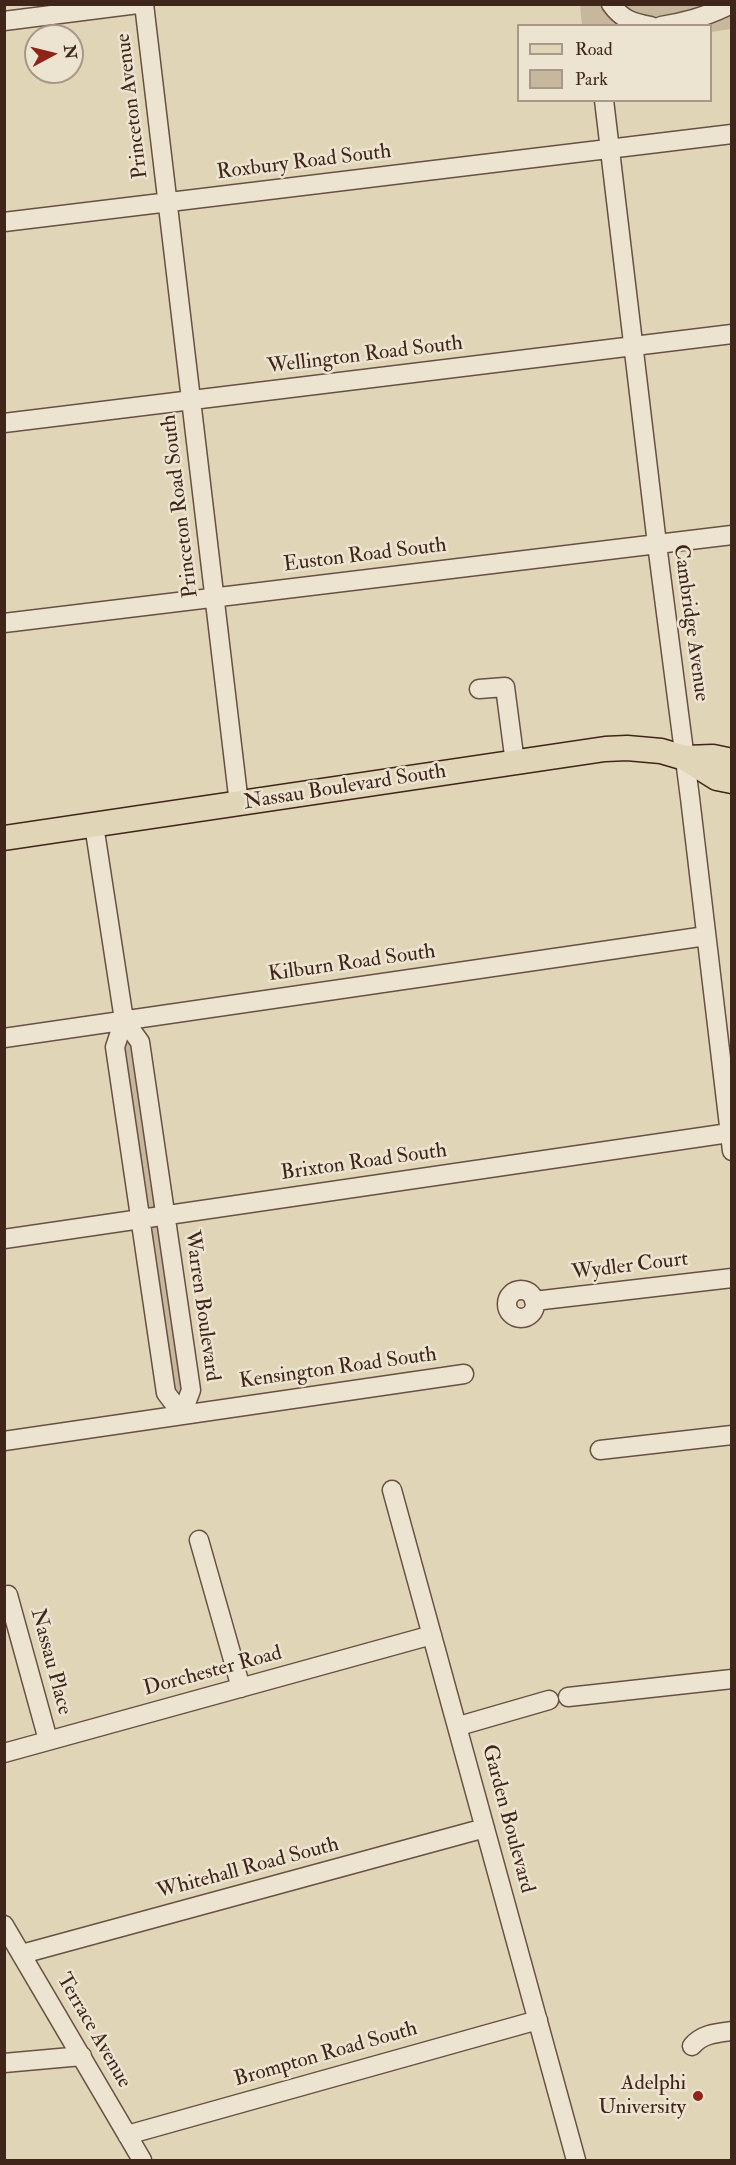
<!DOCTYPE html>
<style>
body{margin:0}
#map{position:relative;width:736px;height:2165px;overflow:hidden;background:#e1d5b8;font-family:"IM FELL Double Pica",serif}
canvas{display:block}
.frame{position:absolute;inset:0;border:6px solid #40251a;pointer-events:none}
.legend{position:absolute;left:517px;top:24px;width:195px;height:78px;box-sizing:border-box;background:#ece4d1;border:2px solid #a79888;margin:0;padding:8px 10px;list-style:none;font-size:18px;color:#40251a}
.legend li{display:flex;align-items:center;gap:12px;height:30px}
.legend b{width:30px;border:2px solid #a79888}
.north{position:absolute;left:24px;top:24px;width:60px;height:60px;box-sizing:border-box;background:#ece4d1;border:2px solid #a79888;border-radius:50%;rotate:83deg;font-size:16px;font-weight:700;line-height:24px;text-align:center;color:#40251a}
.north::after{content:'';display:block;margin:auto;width:21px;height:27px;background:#8f2418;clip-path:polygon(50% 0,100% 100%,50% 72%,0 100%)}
</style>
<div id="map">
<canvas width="736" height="2165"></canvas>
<div class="frame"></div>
<ul class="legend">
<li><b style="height:8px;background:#e1d5b8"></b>Road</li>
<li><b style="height:16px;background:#c6b79d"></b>Park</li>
</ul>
<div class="north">N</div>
</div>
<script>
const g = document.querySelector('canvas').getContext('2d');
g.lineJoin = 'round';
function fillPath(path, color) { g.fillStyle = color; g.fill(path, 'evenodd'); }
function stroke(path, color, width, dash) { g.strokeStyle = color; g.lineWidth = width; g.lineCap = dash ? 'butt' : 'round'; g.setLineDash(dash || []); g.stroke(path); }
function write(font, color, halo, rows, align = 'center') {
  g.font = font + ' "IM FELL Double Pica",serif'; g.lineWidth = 5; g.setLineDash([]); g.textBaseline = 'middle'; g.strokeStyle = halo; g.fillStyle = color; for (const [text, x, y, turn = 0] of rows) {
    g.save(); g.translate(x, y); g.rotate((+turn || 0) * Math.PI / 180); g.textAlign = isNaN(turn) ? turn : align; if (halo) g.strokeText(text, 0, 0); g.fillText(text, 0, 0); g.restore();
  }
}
fillPath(new Path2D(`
 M580 5H731V29L711 32 710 26 582 25Z
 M124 1020 140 1042 191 1390 182 1414 166 1393 115 1047Z`), '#c6b79d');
const minor = new Path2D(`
 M144 4 239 804
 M611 4C622 20 634 23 651 26
 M4 21 138 4
 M661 26C686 22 709 16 731 4
 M604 100 657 544 690 798 732 1151
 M4 222 732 134
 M4 423 732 334
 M4 623 732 535
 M479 689 505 687 515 763
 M94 825 124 1020 115 1047 166 1393 182 1414
 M124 1020 140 1042 191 1390 182 1414
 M4 1038 706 936
 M4 1239 729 1133
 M507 1304a14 14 0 1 1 28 0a14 14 0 1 1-28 0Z
 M534 1301 732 1278
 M4 1441 464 1374
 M600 1450 732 1435
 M392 1490 576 2160
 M199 1540 241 1688
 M8 1595 48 1740
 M568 1697 732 1679
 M459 1726 549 1700
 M4 1753 432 1635
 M4 1925 142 2160
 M22 1954 485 1828
 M692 2046C702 2034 716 2033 732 2031
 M4 2063 82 2056
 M127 2135 538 2020`);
const major = new Path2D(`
 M685 758 717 778 732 781
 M4 838 605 749 627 748 661 751 685 758 713 757 732 761`);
stroke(minor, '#685142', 21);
stroke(major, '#40251a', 27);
stroke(minor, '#ece4d1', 18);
stroke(major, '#e1d5b8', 24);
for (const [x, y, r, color] of [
 [698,2096,6,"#8f2418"]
]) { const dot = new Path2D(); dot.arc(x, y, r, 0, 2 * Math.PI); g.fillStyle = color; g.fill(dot); stroke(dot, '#ece4d1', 2); }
write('21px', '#40251a', '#ece4d1', [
 ["Princeton Avenue",133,106,-97],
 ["Roxbury Road South",304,163,-7],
 ["Wellington Road South",365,356,-7],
 ["Princeton Road South",181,506,-97],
 ["Euston Road South",365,556,-7],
 ["Cambridge Avenue",690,623,82],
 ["Nassau Boulevard South",345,788,-9],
 ["Kilburn Road South",352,964,-8],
 ["Brixton Road South",364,1163,-8],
 ["Wydler Court",630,1267,-7],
 ["Warren Boulevard",201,1306,82],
 ["Kensington Road South",338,1369,-8],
 ["Nassau Place",50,1662,75],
 ["Dorchester Road",213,1672,-15],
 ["Garden Boulevard",507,1819,75],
 ["Whitehall Road South",248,1869,-15],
 ["Terrace Avenue",93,2031,60],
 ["Brompton Road South",326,2055,-16]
]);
write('21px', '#40251a', '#ece4d1', [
 ["Adelphi",686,2084],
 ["University",686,2108]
], 'right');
</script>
